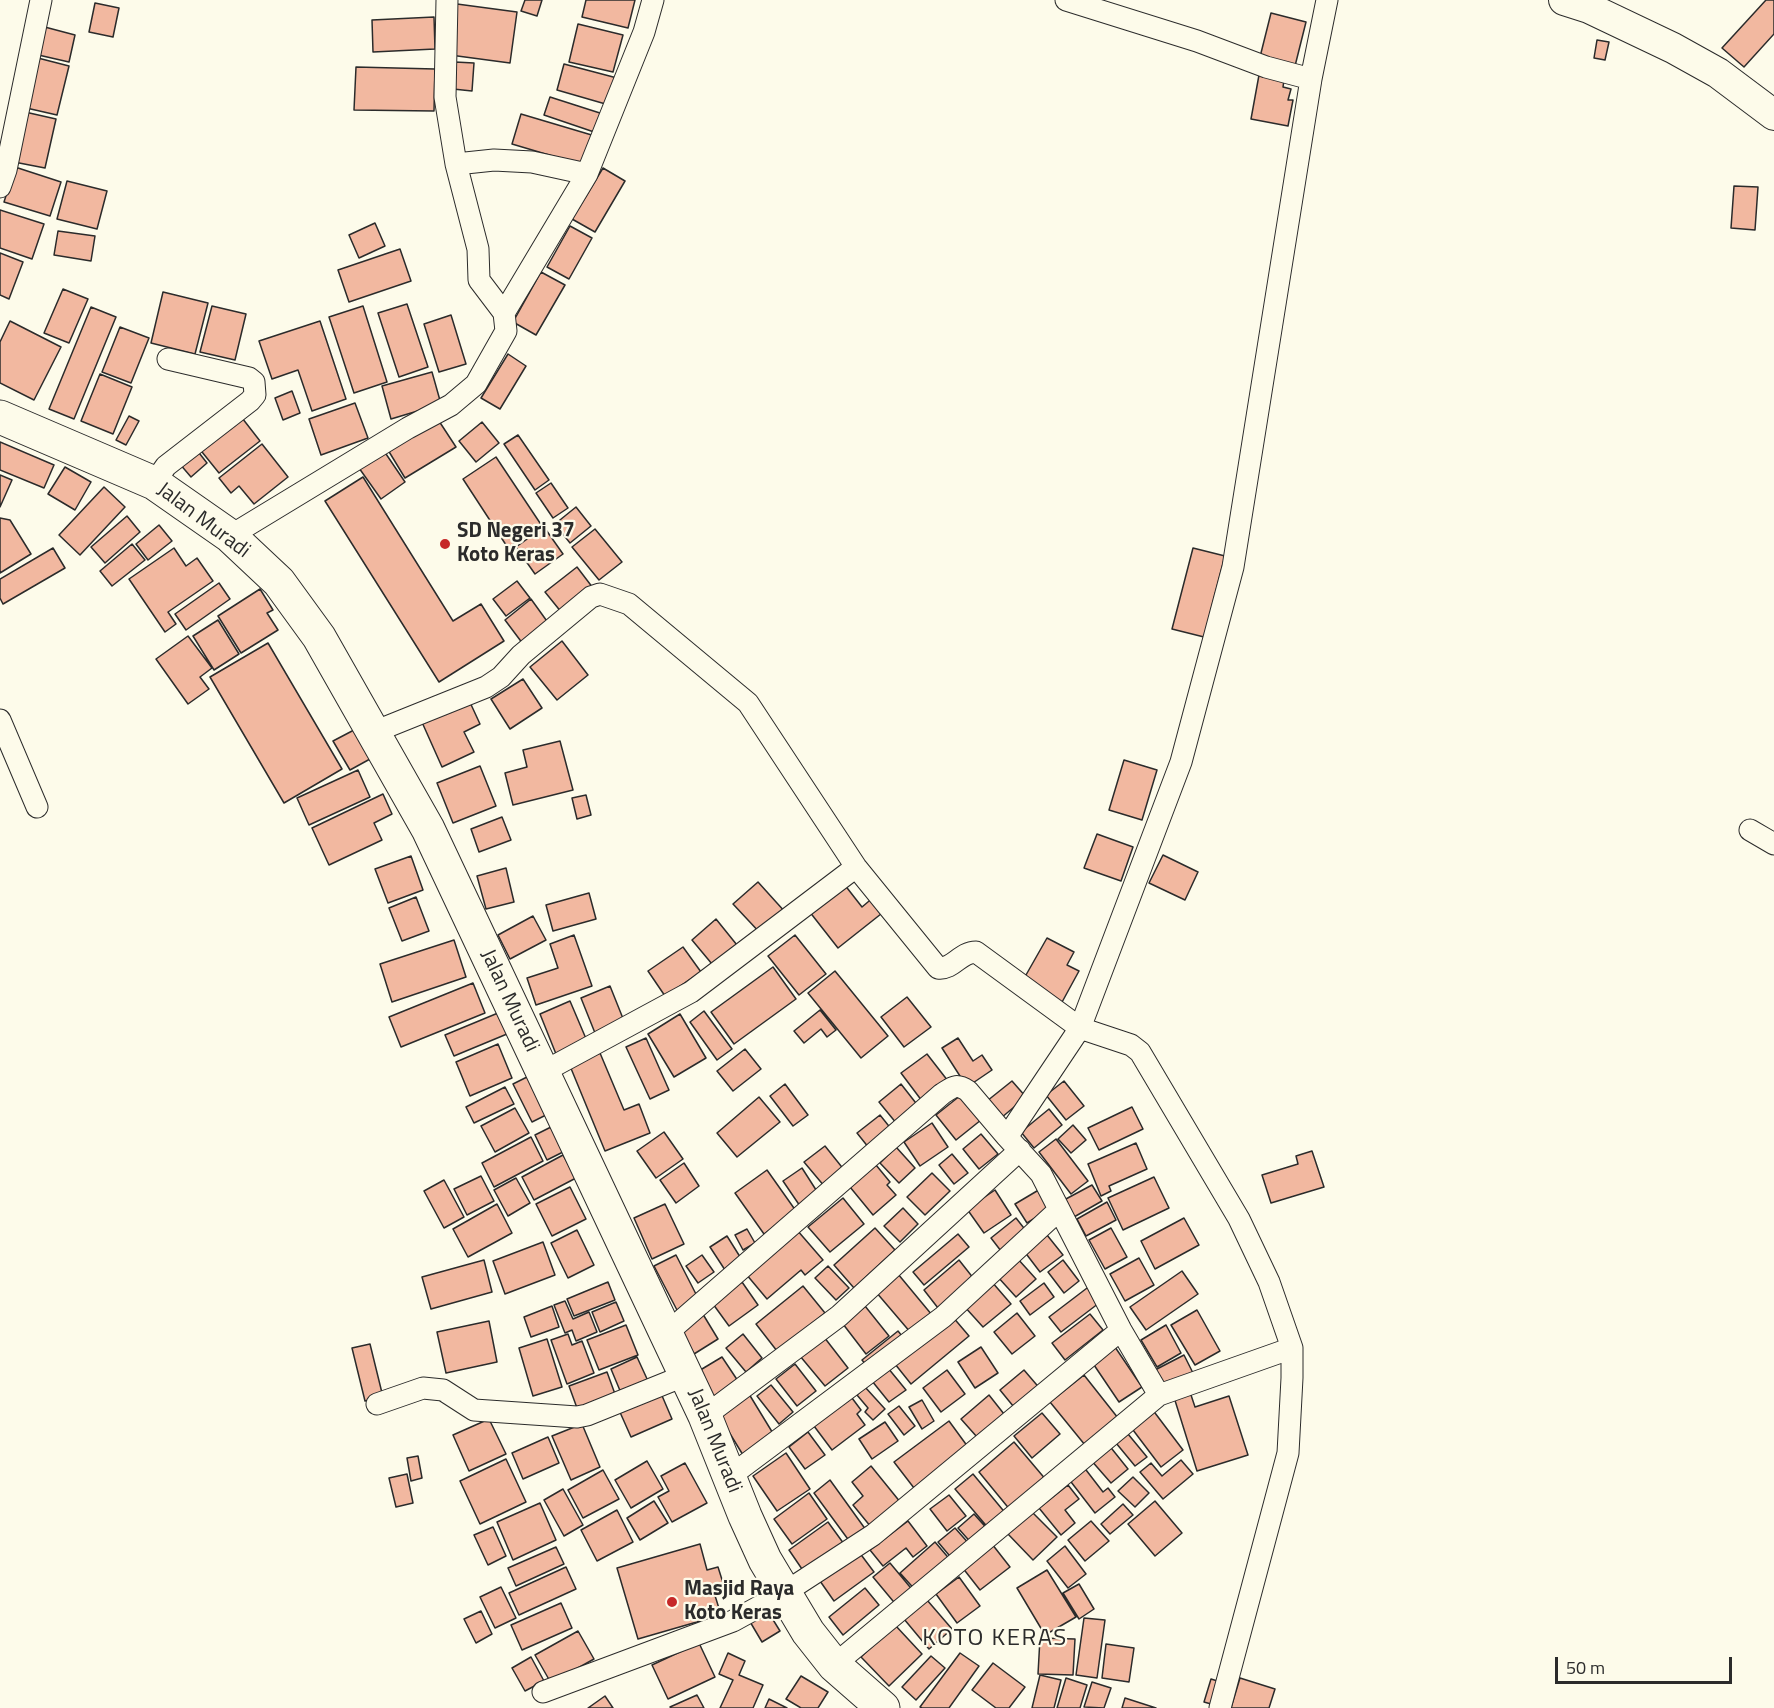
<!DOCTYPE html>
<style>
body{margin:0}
#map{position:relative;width:1774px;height:1708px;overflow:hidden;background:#fdfbea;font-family:"Titillium Web",sans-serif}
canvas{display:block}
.scale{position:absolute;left:1555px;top:1657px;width:177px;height:27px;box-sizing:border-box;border:3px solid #2b2b2b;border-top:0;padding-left:8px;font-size:18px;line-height:21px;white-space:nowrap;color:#2b2b2b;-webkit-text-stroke:4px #fdfbea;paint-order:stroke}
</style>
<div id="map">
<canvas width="1774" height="1708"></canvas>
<div class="scale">50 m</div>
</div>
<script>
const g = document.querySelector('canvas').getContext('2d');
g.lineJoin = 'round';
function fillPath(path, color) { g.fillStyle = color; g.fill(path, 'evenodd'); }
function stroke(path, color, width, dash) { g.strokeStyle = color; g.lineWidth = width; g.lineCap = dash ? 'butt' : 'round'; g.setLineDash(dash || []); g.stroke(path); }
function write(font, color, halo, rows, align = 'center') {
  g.font = font + ' "Titillium Web",sans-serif'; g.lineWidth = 4.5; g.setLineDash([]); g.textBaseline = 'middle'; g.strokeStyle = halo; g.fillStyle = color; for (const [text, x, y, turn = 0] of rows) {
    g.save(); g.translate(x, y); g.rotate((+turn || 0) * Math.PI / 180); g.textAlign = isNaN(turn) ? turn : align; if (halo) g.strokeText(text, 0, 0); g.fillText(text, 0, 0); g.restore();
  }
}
const building = new Path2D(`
 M525 0H542L537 16 521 11Z
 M586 0H635L628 28 582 17Z
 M1766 0H1774V34L1744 67 1722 48Z
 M95 3 119 8 113 37 89 32Z
 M457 4 517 12 510 63 450 55Z
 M1271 13 1306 22 1294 70 1259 61Z
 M434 17 435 49 373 52 372 20Z
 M578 24 623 35 613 72 569 62Z
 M41 26 75 35 69 62 34 54Z
 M1597 40 1609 42 1605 60 1594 58Z
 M34 57 69 66 57 115 22 107Z
 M455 62 474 63 472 91 453 89Z
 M564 64 617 78 609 105 557 90Z
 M356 67 435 69 434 111 354 110Z
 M1259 75 1284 80 1283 87 1291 89 1288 100H1293L1288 126 1251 119Z
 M550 97 603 114 597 133 544 115Z
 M25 112 56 119 45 168 14 162Z
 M521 114 595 136 586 166 512 144Z
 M15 167 61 182 50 216 4 202Z
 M603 168 625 181 595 232 572 219Z
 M67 181 107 191 97 229 57 219Z
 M1734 186 1758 187 1755 230 1731 228Z
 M0 210 44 224 32 259 0 248Z
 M375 223 385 246 359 258 349 235Z
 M570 226 592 238 569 279 547 267Z
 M58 231 95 236 91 261 54 255Z
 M400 249 411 281 349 302 338 270Z
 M0 253 23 262 9 299 0 295Z
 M541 272 565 285 536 335 513 322Z
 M63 289 88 299 69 343 44 333Z
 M163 292 208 303 195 354 151 343Z
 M407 304 428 367 399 377 378 313Z
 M212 306 246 314 235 360 200 352Z
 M363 306 387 382 354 393 329 317Z
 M91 307 116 317 74 419 49 409Z
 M451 315 466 364 439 372 424 324Z
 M10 321 61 347 34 400 0 383V342Z
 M320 321 346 399 312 411 298 370 272 379 259 341Z
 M120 327 149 338 131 383 102 372Z
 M508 354 526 366 500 409 481 398Z
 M432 372 441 404 391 419 382 386Z
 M100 374 132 387 113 434 81 421Z
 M292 391 300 413 283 420 275 398Z
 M355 403 368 438 321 455 309 419Z
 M239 414 260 441 219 473 198 447Z
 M129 416 139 421 126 445 116 440Z
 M437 418 456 447 405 478 388 450Z
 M482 422 499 443 476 462 459 441Z
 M518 435 549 480 535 490 504 444Z
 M0 442 54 465 44 488 0 470Z
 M262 444 288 477 254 504 239 486 231 493 219 478Z
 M196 449 207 463 191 477 179 463Z
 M384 451 405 482 381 499 359 468Z
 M496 457 542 526 508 548 463 479Z
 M65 467 91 482 75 510 48 494Z
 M0 475 12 480 0 507Z
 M363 477 453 621 481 604 504 641 439 682 325 501Z
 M551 483 568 508 553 518 536 493Z
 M104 487 125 507 80 555 59 535Z
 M576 507 591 526 570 543 555 524Z
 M127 516 140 532 105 563 91 547Z
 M0 518 10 520 31 554 0 573Z
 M159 525 172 541 148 560 136 544Z
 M544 527 563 554 535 574 516 547Z
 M595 529 622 562 599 580 572 547Z
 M132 544 145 560 112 586 100 571Z
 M53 548 65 568 3 604 0 598V579Z
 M174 548 186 566 197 558 213 581 168 612 176 624 165 632 129 579Z
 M1193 548 1225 556 1204 637 1172 629Z
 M577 567 593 588 562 613 545 592Z
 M517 581 530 598 506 616 493 599Z
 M219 583 230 599 186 630 175 614Z
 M260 589 273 610 267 613 278 630 241 653 218 616Z
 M531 599 549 624 523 644 505 620Z
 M218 620 239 654 214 670 193 636Z
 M188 636 212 668 200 677 209 689 188 704 156 659Z
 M562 641 588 675 557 700 530 667Z
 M268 643 342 769 284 803 210 677Z
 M523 679 542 708 510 729 491 699Z
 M468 698 480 724 464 732 474 752 442 767 421 720Z
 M354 730 370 759 350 770 333 741Z
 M560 741 573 790 513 805 505 773 527 767 523 750Z
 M1124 760 1157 770 1142 820 1109 810Z
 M480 766 496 806 453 823 437 783Z
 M358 770 370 797 309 825 297 798Z
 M383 794 392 814 374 823 382 840 329 865 312 828Z
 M586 795 591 815 577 819 572 798Z
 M502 817 511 840 479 852 471 829Z
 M1097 834 1133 847 1121 881 1084 868Z
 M1163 855 1198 872 1185 900 1149 883Z
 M411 856 423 890 388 903 375 869Z
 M506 868 514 902 486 909 477 876Z
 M758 882 786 913 762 935 733 904Z
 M844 884 862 907 875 896 886 910 838 948 809 911Z
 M589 893 596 919 553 931 546 905Z
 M416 897 429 931 402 941 389 908Z
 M533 916 546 940 510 959 498 935Z
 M716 919 741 950 717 970 692 940Z
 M574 935 592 986 536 1005 527 978 558 968 550 944Z
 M795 935 826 974 799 995 768 956Z
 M1047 938 1074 952 1067 965 1079 971 1061 1004 1022 982Z
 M454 940 466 977 392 1002 380 964Z
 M683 947 701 972 665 996 648 971Z
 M773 967 796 999 734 1044 711 1012Z
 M835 971 888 1036 861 1058 808 993Z
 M473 983 485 1013 401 1047 389 1017Z
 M610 986 624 1021 595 1033 581 998Z
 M907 997 931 1027 904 1047 881 1017Z
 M570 1001 587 1041 556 1054 540 1014Z
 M820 1010 836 1030 827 1037 821 1029 804 1043 794 1031Z
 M704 1011 732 1049 717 1060 690 1022Z
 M498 1013 507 1034 454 1056 445 1035Z
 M680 1014 706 1058 674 1077 648 1034Z
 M646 1038 669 1090 650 1099 626 1047Z
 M958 1038 973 1061 982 1055 992 1070 967 1087 942 1048Z
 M498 1044 512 1078 470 1096 456 1062Z
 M745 1049 761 1069 733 1091 717 1071Z
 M600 1053 624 1110 639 1104 650 1133 605 1151 570 1066Z
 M927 1054 948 1081 922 1101 901 1073Z
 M527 1077 546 1115 532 1122 513 1084Z
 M1012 1081 1026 1097 1001 1118 987 1101Z
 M1064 1081 1084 1106 1066 1120 1046 1095Z
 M785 1084 808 1115 793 1126 770 1096Z
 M901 1084 919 1107 897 1124 879 1102Z
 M505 1087 514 1104 474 1123 466 1107Z
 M961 1095 981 1120 956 1140 936 1115Z
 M759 1097 780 1122 737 1157 717 1133Z
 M1132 1107 1143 1129 1099 1150 1088 1128Z
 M515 1108 529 1133 495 1152 481 1126Z
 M1049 1109 1062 1125 1034 1148 1021 1132Z
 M880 1115 892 1130 869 1148 857 1133Z
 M932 1123 948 1147 920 1166 904 1142Z
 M1073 1125 1086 1140 1071 1153 1058 1139Z
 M551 1127 563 1152 547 1160 535 1135Z
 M664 1132 683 1159 656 1178 637 1151Z
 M981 1134 998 1154 979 1169 963 1149Z
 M531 1137 543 1161 494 1187 482 1163Z
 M1056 1139 1088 1181 1071 1194 1039 1152Z
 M1136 1143 1147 1169 1109 1186 1111 1191 1101 1196 1088 1164Z
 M825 1146 845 1171 825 1187 804 1162Z
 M896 1147 915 1168 899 1183 880 1163Z
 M1312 1151 1324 1187 1271 1203 1262 1175 1298 1164 1296 1156Z
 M952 1154 968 1173 954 1184 939 1165Z
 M563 1155 576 1178 534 1200 522 1177Z
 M684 1163 699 1186 676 1203 660 1180Z
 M876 1165 890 1182 887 1185 896 1195 873 1215 850 1187Z
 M802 1168 818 1193 800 1206 783 1181Z
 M767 1170 796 1211 764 1234 735 1193Z
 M932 1173 950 1191 925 1215 907 1197Z
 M481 1176 494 1201 467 1215 454 1189Z
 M1154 1177 1169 1208 1123 1230 1108 1198Z
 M516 1178 530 1203 508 1216 494 1190Z
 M444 1180 464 1217 444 1228 424 1191Z
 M1092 1185 1102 1201 1074 1217 1064 1200Z
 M570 1187 586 1219 552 1236 536 1204Z
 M1042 1188 1053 1207 1027 1223 1015 1204Z
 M995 1190 1011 1215 984 1233 967 1209Z
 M843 1198 864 1224 830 1252 808 1227Z
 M1107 1202 1116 1220 1086 1236 1077 1219Z
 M497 1204 512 1233 468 1257 453 1229Z
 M665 1204 684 1244 652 1259 634 1218Z
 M903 1208 918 1224 900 1242 884 1226Z
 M1016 1218 1027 1232 1001 1251 991 1238Z
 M1184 1218 1199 1245 1155 1269 1141 1241Z
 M875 1228 895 1250 854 1288 834 1265Z
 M1111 1228 1127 1257 1105 1269 1089 1240Z
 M747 1229 755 1243 743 1250 735 1235Z
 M577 1230 594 1265 568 1278 551 1243Z
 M797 1230 823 1260 805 1275 801 1270 767 1299 746 1274Z
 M958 1234 969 1247 924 1285 913 1272Z
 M1047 1235 1063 1255 1040 1272 1024 1251Z
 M727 1236 742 1260 725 1270 710 1247Z
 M543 1242 555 1275 505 1294 493 1261Z
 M676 1255 699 1300 678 1312 654 1266Z
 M702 1255 714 1272 698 1283 686 1266Z
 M1017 1258 1036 1279 1016 1297 997 1276Z
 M1139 1258 1154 1285 1125 1301 1110 1274Z
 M484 1260 492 1292 431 1309 422 1277Z
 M959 1260 974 1279 938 1308 924 1290Z
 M1063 1260 1079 1281 1064 1293 1048 1272Z
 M828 1266 849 1288 836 1300 815 1278Z
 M1182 1271 1198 1294 1146 1330 1130 1307Z
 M898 1274 932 1315 911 1333 876 1292Z
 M608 1282 615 1300 574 1316 567 1299Z
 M742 1282 758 1305 729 1326 713 1304Z
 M992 1282 1011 1304 983 1327 964 1306Z
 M1044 1283 1054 1297 1030 1315 1020 1301Z
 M1091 1285 1103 1300 1061 1332 1049 1317Z
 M803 1286 825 1313 777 1351 756 1324Z
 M565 1301 573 1319 589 1312 597 1332 576 1341 572 1330 565 1333 554 1305Z
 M616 1302 624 1321 600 1332 592 1312Z
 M552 1306 559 1327 531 1337 524 1317Z
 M865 1306 889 1336 866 1354 843 1324Z
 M1197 1310 1220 1351 1195 1365 1171 1325Z
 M701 1311 718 1339 694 1354 677 1326Z
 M1017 1313 1035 1336 1012 1354 994 1332Z
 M1090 1314 1103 1330 1065 1360 1052 1343Z
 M952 1316 969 1336 911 1384 895 1364Z
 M489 1321 497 1362 446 1373 437 1332Z
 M626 1325 638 1355 599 1370 587 1340Z
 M1166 1325 1181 1353 1157 1367 1141 1340Z
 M898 1331 906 1341 870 1370 862 1360Z
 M568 1334 572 1345 582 1341 594 1373 567 1384 551 1340Z
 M743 1334 762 1358 746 1372 726 1348Z
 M824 1337 848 1368 825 1386 800 1356Z
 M547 1339 562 1387 533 1396 519 1348Z
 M370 1344 383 1397 365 1401 352 1348Z
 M981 1347 998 1373 975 1388 958 1362Z
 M1115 1347 1142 1387 1119 1402 1092 1362Z
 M1184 1355 1193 1373 1164 1388 1155 1370Z
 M637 1357 648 1381 621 1393 611 1369Z
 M722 1357 738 1381 713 1397 697 1372Z
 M795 1364 816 1391 797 1406 776 1379Z
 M888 1368 906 1390 889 1402 872 1381Z
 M947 1370 965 1394 941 1412 923 1388Z
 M1024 1370 1042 1391 1018 1412 1000 1390Z
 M607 1372 615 1394 577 1408 569 1386Z
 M1084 1375 1118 1418 1085 1445 1050 1402Z
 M771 1385 793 1412 779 1424 757 1396Z
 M865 1387 885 1409 873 1420 865 1412 868 1408 857 1395Z
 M1189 1389 1195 1407 1229 1396 1248 1455 1197 1471 1173 1394Z
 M660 1391 672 1419 631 1437 619 1410Z
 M749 1394 774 1435 743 1455 718 1414Z
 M849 1394 861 1410 857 1414 865 1425 832 1450 811 1422Z
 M989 1395 1004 1414 977 1437 961 1419Z
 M922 1400 934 1421 922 1429 909 1407Z
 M899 1406 915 1426 904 1435 888 1414Z
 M1152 1409 1183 1450 1161 1467 1130 1426Z
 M1042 1413 1060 1434 1032 1458 1014 1436Z
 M489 1419 506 1454 469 1471 453 1435Z
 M949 1421 968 1447 914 1488 894 1462Z
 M885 1422 898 1441 872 1459 859 1439Z
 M582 1424 600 1467 571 1480 552 1436Z
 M808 1432 825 1455 805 1469 789 1447Z
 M1128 1434 1147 1457 1135 1466 1116 1443Z
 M548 1437 559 1463 523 1479 512 1453Z
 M1014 1442 1047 1481 1011 1511 979 1472Z
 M1108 1444 1128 1469 1111 1483 1090 1459Z
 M786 1453 810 1489 777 1511 753 1476Z
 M418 1456 422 1478 411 1481 407 1458Z
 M506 1459 526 1502 480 1524 460 1481Z
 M1181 1460 1193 1474 1163 1499 1140 1472 1151 1463 1162 1476Z
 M647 1461 663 1489 631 1508 615 1480Z
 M685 1463 707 1503 672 1522 658 1497 669 1491 661 1476Z
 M871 1466 901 1503 871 1527 853 1505 863 1496 852 1482Z
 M1083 1466 1103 1492 1108 1488 1115 1497 1095 1513 1068 1478Z
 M603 1470 619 1499 583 1518 568 1490Z
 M407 1474 413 1503 396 1507 389 1478Z
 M973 1474 1007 1515 990 1530 955 1489Z
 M1133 1477 1149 1493 1135 1507 1118 1491Z
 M830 1480 866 1530 850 1542 814 1493Z
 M1068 1485 1079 1499 1065 1510 1075 1523 1061 1535 1039 1508Z
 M563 1489 583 1525 564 1536 544 1500Z
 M809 1493 827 1519 792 1544 774 1519Z
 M949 1495 966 1516 947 1531 930 1509Z
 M654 1501 668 1523 640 1540 627 1518Z
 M1155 1501 1182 1533 1155 1556 1128 1524Z
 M540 1503 556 1540 513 1560 497 1522Z
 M1123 1504 1133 1515 1110 1534 1101 1524Z
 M617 1510 633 1542 597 1561 581 1530Z
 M1031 1511 1057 1537 1033 1560 1007 1533Z
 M974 1514 990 1532 974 1546 958 1528Z
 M908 1521 927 1546 913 1557 906 1548 883 1566 870 1550Z
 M1091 1521 1109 1541 1085 1561 1068 1540Z
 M828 1522 844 1544 804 1572 789 1550Z
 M493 1527 506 1556 488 1565 474 1535Z
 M955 1528 971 1546 954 1561 938 1542Z
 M935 1542 952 1562 918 1593 900 1573Z
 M700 1544 707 1570 718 1567 724 1586 713 1589 721 1615 638 1639 617 1568Z
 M992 1544 1010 1567 980 1590 962 1567Z
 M1065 1546 1086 1574 1068 1588 1047 1561Z
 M556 1547 564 1564 516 1586 508 1568Z
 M859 1552 874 1572 834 1601 820 1581Z
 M890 1563 915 1593 898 1607 873 1577Z
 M566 1567 576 1589 519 1615 509 1593Z
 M1047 1570 1076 1617 1045 1635 1017 1588Z
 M959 1577 980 1606 957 1623 936 1594Z
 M1079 1584 1094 1609 1079 1619 1063 1593Z
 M501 1587 516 1618 495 1628 480 1597Z
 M865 1588 879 1605 843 1635 829 1617Z
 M927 1600 952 1629 929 1649 904 1619Z
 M561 1603 572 1628 522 1650 511 1625Z
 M767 1610 780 1631 762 1642 749 1620Z
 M481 1611 492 1634 476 1643 464 1619Z
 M1084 1618 1105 1620 1097 1678 1076 1675Z
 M895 1625 922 1654 889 1686 861 1657Z
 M578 1631 594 1659 551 1683 535 1655Z
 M1040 1638 1075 1639 1073 1675 1038 1674Z
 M699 1643 715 1677 668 1699 652 1665Z
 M1106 1644 1134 1648 1129 1682 1102 1678Z
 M728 1653 745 1661 739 1675 763 1685 753 1708H720L733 1680 719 1674Z
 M960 1653 979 1666 949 1708H922L920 1707Z
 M931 1656 945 1668 916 1700 902 1687Z
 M531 1657 544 1681 525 1691 512 1668Z
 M993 1663 1025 1687 1009 1708H996L972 1690Z
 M1040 1675 1061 1680 1054 1708H1032Z
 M801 1676 828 1692 818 1708H801L786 1699Z
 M1066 1678 1087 1685 1080 1708H1057Z
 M1240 1678 1275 1689 1269 1708H1231Z
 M1211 1679 1224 1683 1218 1706 1204 1702Z
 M1092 1682 1111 1688 1104 1708 1084 1707Z
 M697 1695 704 1708H671L670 1707Z
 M605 1696 613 1708H588Z
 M1125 1698 1156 1708H1122Z
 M769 1699 787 1708H765Z`);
fillPath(building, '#f2b8a0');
stroke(building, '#2b2b2b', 1.5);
const street = new Path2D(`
 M447 0 445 97 456 164 478 249 479 280 504 313
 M1066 0 1197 41 1266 67 1311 79
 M456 164 494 160 532 162 587 174
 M0 187 6 170 41 0
 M154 483 166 466 250 401 255 395 254 382 249 378 168 359
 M230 536 408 428 451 405 476 384 506 331 504 313 587 174 644 32 653 0
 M0 720 37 807
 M374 732 486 687 501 677 521 655 591 597 600 594 629 604 748 703 856 867 938 968C953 970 960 952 976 952L1080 1028 1131 1045 1140 1052 1239 1219 1269 1282 1292 1348V1378L1288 1453 1220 1708
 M1750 830 1774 844
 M543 1072 691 992 856 867
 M667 1333 942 1094C953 1087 956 1083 968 1091L1007 1137
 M1159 1395 1292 1348
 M377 1404 423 1388 443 1390 474 1410 577 1417 587 1415 686 1375
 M705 1416 839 1316 1020 1150
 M729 1477 943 1317 1059 1210
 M834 1665 1159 1395 1121 1330 1041 1174 1007 1137 1080 1028 1181 762 1233 567 1311 79 1327 0
 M543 1692 733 1621 784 1593 873 1535 1121 1330`);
const secondary = new Path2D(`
 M1564 0 1589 8 1673 48 1718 73 1774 115`);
const highway = new Path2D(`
 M0 417 154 483 230 536 279 582 319 637 428 829 705 1416 745 1516 765 1560 808 1632 834 1665 883 1708`);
stroke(street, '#2b2b2b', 23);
stroke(secondary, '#2b2b2b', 32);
stroke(highway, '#2b2b2b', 35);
stroke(street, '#fdfbea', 21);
stroke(secondary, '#fdfbea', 30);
stroke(highway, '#fdfbea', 33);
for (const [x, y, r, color] of [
 [445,544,6,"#c62828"],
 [672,1602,6,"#c62828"]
]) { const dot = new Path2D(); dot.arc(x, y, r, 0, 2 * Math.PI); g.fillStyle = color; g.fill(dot); stroke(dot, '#fdfbea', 2); }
write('21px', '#2b2b2b', '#fdfbea', [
 ["Jalan Muradi",203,521,37],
 ["Jalan Muradi",509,1001,65],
 ["Jalan Muradi",714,1441,68]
]);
write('bold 21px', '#2b2b2b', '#fdfbea', [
 ["SD Negeri 37",457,532],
 ["Koto Keras",457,556],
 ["Masjid Raya",684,1590],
 ["Koto Keras",684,1614]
], 'left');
g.letterSpacing = '1.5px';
write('24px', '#2b2b2b', '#fdfbea', [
 ["KOTO KERAS",995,1639]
]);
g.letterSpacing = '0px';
</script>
